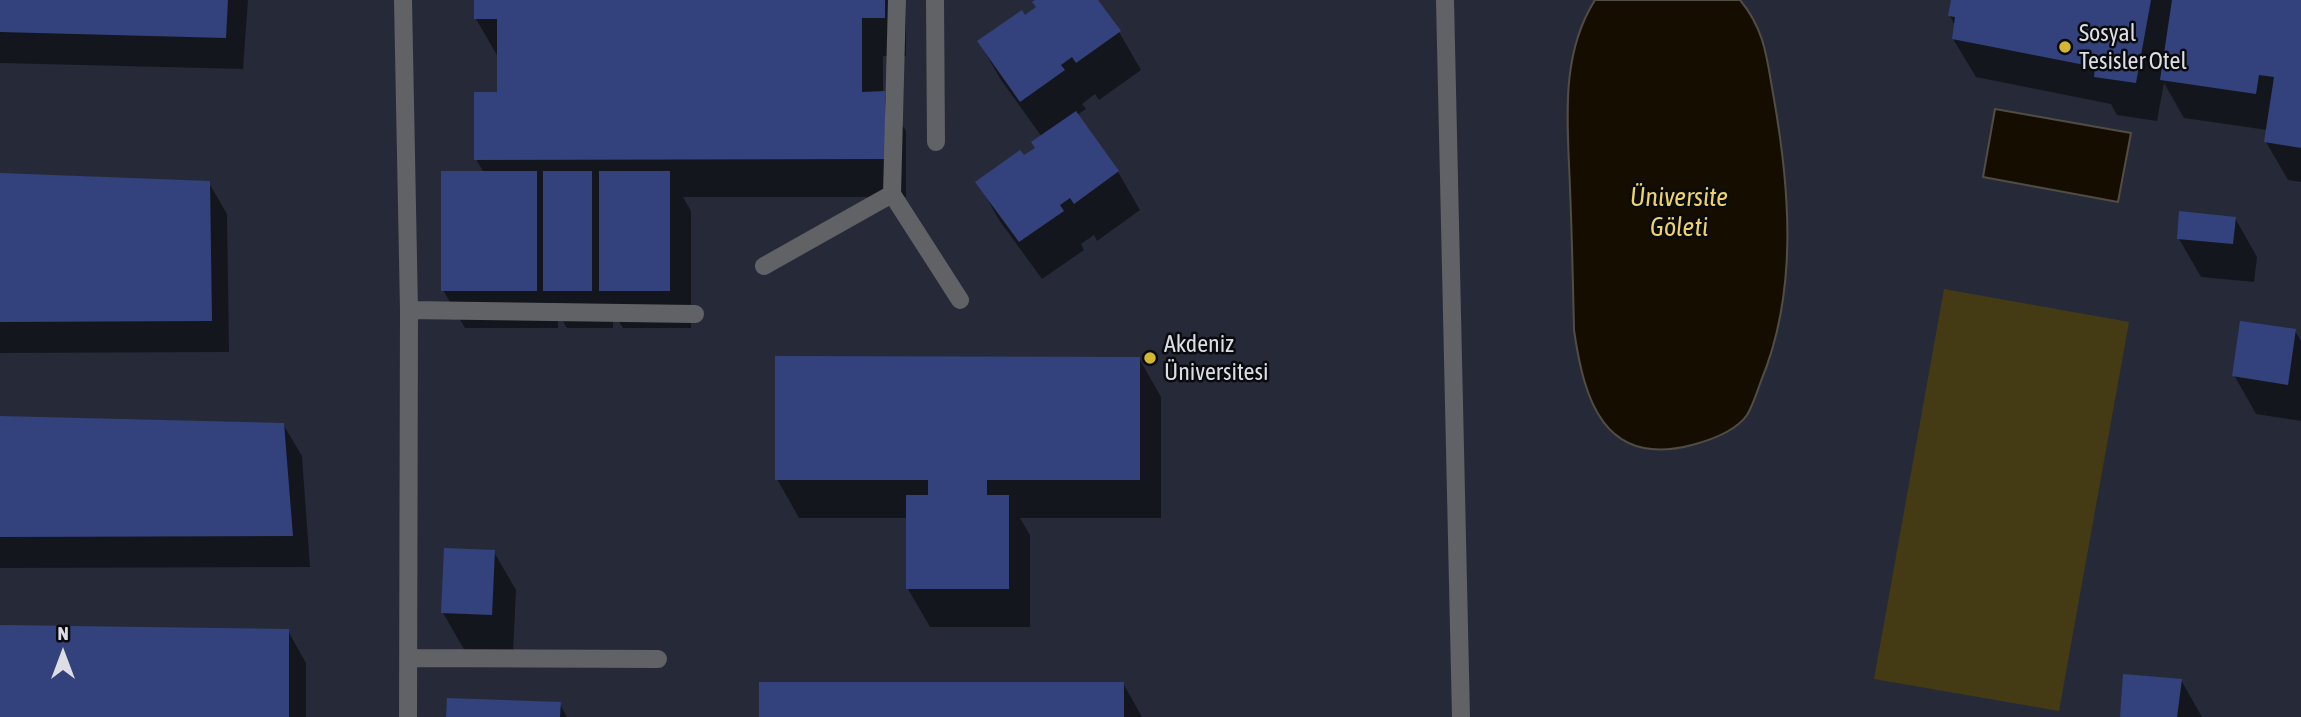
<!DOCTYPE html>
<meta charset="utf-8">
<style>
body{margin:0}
#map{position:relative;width:2301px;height:717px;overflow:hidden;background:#1f222a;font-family:"Asap Condensed",sans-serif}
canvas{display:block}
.north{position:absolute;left:28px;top:619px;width:70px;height:70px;-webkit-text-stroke:5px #0a0b0f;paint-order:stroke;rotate:0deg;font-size:19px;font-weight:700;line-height:28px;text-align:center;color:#dcdee3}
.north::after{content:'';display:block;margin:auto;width:24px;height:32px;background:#dcdee3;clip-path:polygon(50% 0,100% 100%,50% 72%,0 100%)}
</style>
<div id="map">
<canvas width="2301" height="717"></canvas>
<div class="north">N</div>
</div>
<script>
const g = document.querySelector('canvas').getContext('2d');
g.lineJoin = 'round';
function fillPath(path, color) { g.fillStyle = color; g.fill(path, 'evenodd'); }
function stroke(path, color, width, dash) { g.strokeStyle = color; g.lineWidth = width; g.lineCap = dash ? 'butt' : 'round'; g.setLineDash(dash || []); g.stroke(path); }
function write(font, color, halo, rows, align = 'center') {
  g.font = font + ' "Asap Condensed",sans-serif'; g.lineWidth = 5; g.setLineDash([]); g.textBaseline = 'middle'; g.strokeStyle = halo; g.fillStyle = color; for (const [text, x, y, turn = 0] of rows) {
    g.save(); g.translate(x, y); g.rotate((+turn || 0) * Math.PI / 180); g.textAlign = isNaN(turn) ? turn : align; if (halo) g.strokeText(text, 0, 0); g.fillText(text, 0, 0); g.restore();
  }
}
fillPath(new Path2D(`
 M0 0H2301V717H0Z`), '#262a38');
fillPath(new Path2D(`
 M1944 289 2129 322 2059 711 1874 679Z`), '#443b14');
const water = new Path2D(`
 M1595 0H1740C1766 31 1767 61 1774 99 1790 191 1798 292 1761 381 1757 392 1753 405 1747 415 1735 432 1711 440 1692 445 1604 468 1584 400 1574 330 1573 283 1572 236 1570 189 1568 125 1559 57 1595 0Z
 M1995 109 2131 133 2118 202 1983 177Z`);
fillPath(water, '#150e00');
stroke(water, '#514c44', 2);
fillPath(new Path2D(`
 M0 0H248L243 69 0 63Z
 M476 0H906V56H883V93L906 131V197H683L691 211V328H623L613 312V328H567L558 313V328H465L443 290 484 173 476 159 499 93 498 57 476 19Z
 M1038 0H1096L1119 32 1141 70 1099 100 1095 94 1082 104 1086 109 1077 115 1118 172 1140 210 1097 241 1094 235 1081 244 1084 250 1042 279 999 220 978 182 1024 158 1036 149 1042 137 1001 80 979 42 1025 17 1038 8Z
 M1952 0H2301V182L2288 180 2266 142 2267 130 2184 118 2164 83 2157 121 2117 115 2111 104 1976 77 1953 39 1955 26 1950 16Z
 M0 175 209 183 227 214 229 352 0 353Z
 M2235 218 2257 257 2254 282 2201 277 2179 239Z
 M2295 331 2301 341V421L2256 414 2234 375Z
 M1139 358 1161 397V518H1020L1030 535V627H930L908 589V518H799L777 479Z
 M0 418 283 424 302 456 310 567 0 568Z
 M494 552 516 590 513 653 465 651 443 613Z
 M0 627 288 631 306 663V717H0Z
 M2181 680 2202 717H2122Z
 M1123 683 1142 717H761Z
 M560 704 567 717H448Z`), '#0007');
fillPath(new Path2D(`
 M0 0H228L226 38 0 32Z
 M474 0H885V18H862V92L885 91V159L474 160V92H497V19H474Z
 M1035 0H1098L1121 31 1076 63 1072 57 1061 65 1065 70 1020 102 977 41 1022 10 1025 15 1036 7 1032 2Z
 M1951 0H2151L2136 83 2094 77 2095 67 1952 39 1955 17 1948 16Z
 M2172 0H2301V148L2264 142 2274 77 2259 75 2256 94 2160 80Z
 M1076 111 1119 171 1074 204 1070 198 1060 205 1064 211 1019 242 975 182 1020 150 1024 155 1035 148 1031 142Z
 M441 171H537V291H441Z
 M543 171H592V291H543Z
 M599 171H670V291H599Z
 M0 173 210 181 212 321 0 322Z
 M2179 211 2236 217 2233 244 2177 239Z
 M2240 321 2296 329 2288 385 2232 376Z
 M775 356 1140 357V480H987V495H1009V589H906V495H928V480H775Z
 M0 416 284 423 293 536 0 537Z
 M444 548 495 550 492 615 441 613Z
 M0 625 289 629V717H0Z
 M2123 674 2182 679 2177 717H2120Z
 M759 682H1124V717H759Z
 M447 698 561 702 560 717H446Z`), '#33427d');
stroke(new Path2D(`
 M403 0 409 310 408 717
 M897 0 892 194 960 300
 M935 0 936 142
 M1445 0 1461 717
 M764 266 892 194
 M409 310 695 314
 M408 658 658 659`), '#616266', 18);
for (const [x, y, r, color] of [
 [2065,47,7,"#d4b635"],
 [1150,358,7,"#d4b635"]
]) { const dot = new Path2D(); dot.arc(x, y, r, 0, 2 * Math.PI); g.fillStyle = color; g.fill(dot); stroke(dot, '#0a0b0f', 2.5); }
write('24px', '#dcdee3', '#0a0b0f', [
 ["Sosyal",2079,33],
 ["Tesisler Otel",2079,61],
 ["Akdeniz",1164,344],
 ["Üniversitesi",1164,372]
], 'left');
write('italic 26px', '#efd368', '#0a0b0f', [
 ["Üniversite",1679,198],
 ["Göleti",1679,228]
]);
</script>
